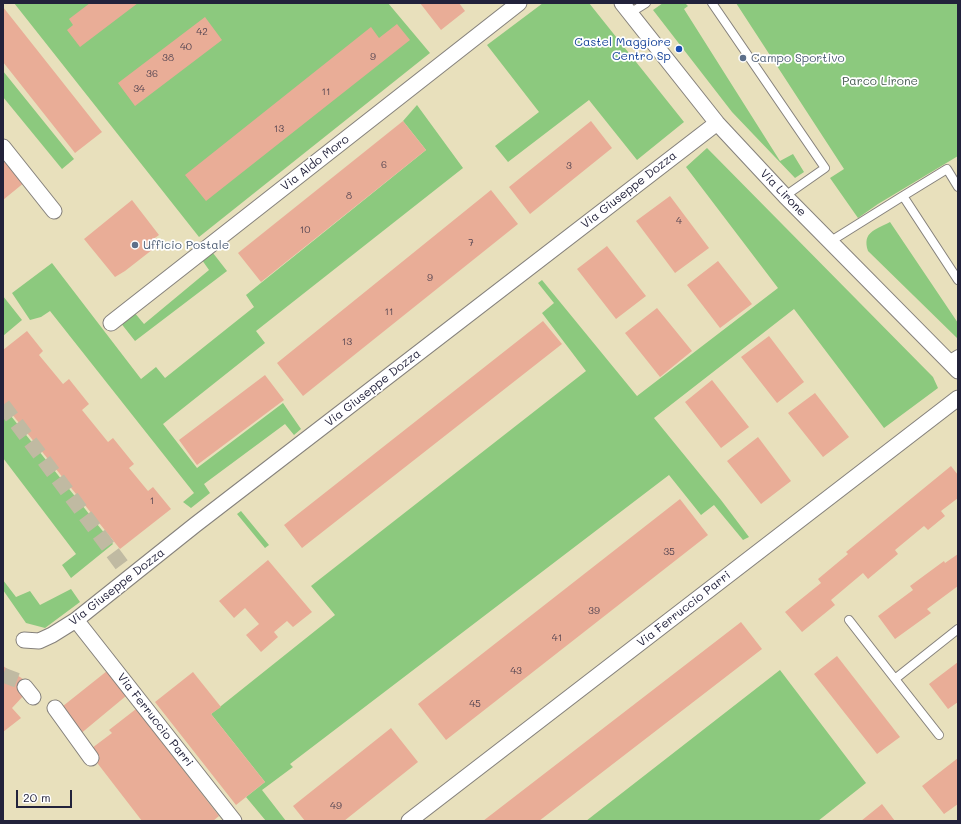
<!DOCTYPE html>
<style>
body{margin:0}
#map{position:relative;width:961px;height:824px;overflow:hidden;background:#e8e0bc;font-family:Mali,sans-serif}
canvas{display:block}
.frame{position:absolute;inset:0;border:4px solid #22223b;pointer-events:none}
.scale{position:absolute;left:16px;top:790px;width:56px;height:18px;box-sizing:border-box;border:2px solid #22223b;border-top:0;padding-left:5px;font-size:12px;line-height:14px;white-space:nowrap;color:#22223b;-webkit-text-stroke:3px #fff;paint-order:stroke}
</style>
<div id="map">
<canvas width="961" height="824"></canvas>
<div class="frame"></div>
<div class="scale">20 m</div>
</div>
<script>
const g = document.querySelector('canvas').getContext('2d');
g.lineJoin = 'round';
function fillPath(path, color) { g.fillStyle = color; g.fill(path, 'evenodd'); }
function stroke(path, color, width, dash) { g.strokeStyle = color; g.lineWidth = width; g.lineCap = dash ? 'butt' : 'round'; g.setLineDash(dash || []); g.stroke(path); }
function write(font, color, halo, rows, align = 'center') {
  g.font = font + ' Mali,sans-serif'; g.lineWidth = 3.5; g.setLineDash([]); g.textBaseline = 'middle'; g.strokeStyle = halo; g.fillStyle = color; for (const [text, x, y, turn = 0] of rows) {
    g.save(); g.translate(x, y); g.rotate((+turn || 0) * Math.PI / 180); g.textAlign = isNaN(turn) ? turn : align; if (halo) g.strokeText(text, 0, 0); g.fillText(text, 0, 0); g.restore();
  }
}
fillPath(new Path2D(`
 M14 3H388L430 53 199 237Z
 M543 3H589L684 122 637 160 589 100 508 162 495 146 539 112 487 45Z
 M663 3H685L688 6 684 9 780 161 793 154 804 172 795 178 732 112 653 10Z
 M736 3H958V156L878 204 858 218 830 178 844 169Z
 M3 71 74 159 62 169 3 97Z
 M417 105 463 168 256 331 265 343 163 424 197 468 283 403 301 429 294 435 285 424 204 484 210 493 191 508 183 502 194 493 50 311 41 317 30 320 12 293 52 263 141 379 156 367 165 378 254 307 246 295 426 150 403 121Z
 M707 148 933 377 938 388 884 428 794 309 654 418 721 500 749 537 743 540 714 505 701 515 669 475 290 764 293 767 262 790 286 821H266L246 797 265 782 211 714 335 615 311 586 586 371 542 313 554 303 538 283 542 280 637 396 778 288 686 167Z
 M890 222 958 323V339L868 251C862 232 875 230 890 222Z
 M213 253 227 271 135 341 120 322 134 312 144 324 209 270 202 260Z
 M3 296 22 320 3 336Z
 M3 406 113 544 71 578 62 565 76 554 3 458Z
 M241 511 269 545 265 548 237 514Z
 M3 580 16 597 30 591 40 605 71 589 80 602 45 628 26 623 3 590Z
 M780 670 866 783 818 821H586Z`), '#8cc97e');
fillPath(new Path2D(`
 M90 3H138L80 47 67 30 73 25 69 19Z
 M420 3H459L465 11 441 30Z
 M3 7 102 132 75 153 3 62Z
 M205 17 222 40 135 106 118 83Z
 M397 24 410 40 206 201 185 175 371 27 379 38Z
 M403 121 426 150 261 282 238 253Z
 M591 121 612 148 530 214 509 187Z
 M3 154 25 182 3 200Z
 M491 190 518 224 303 396 277 363Z
 M670 196 709 248 675 273 636 221Z
 M132 200 159 235 152 240 157 246 125 271 115 277 84 239Z
 M607 246 646 296 616 319 577 269Z
 M718 261 752 304 720 328 687 285Z
 M657 308 692 351 660 377 625 333Z
 M543 321 562 344 302 548 284 525Z
 M27 331 43 351 39 355 63 384 69 379 89 404 82 410 108 442 113 438 134 464 129 468 148 491 153 487 171 509 120 549 3 403V350Z
 M769 336 804 382 777 403 741 357Z
 M265 375 284 400 197 465 179 440Z
 M712 380 749 427 721 448 685 402Z
 M815 393 849 437 823 457 788 413Z
 M758 437 791 481 761 504 727 461Z
 M951 466 958 475V498L941 511 945 516 928 530 924 526 895 550 898 554 868 579 863 573 831 600 835 605 802 632 785 612 821 583 818 579 848 554 846 552Z
 M680 499 708 535 446 740 418 704Z
 M958 554V586L927 609 931 613 895 639 878 616 913 590 910 586 944 561 945 563Z
 M268 560 312 612 293 627 287 621 274 632 278 637 261 652 246 635 259 624 245 608 234 618 219 601Z
 M741 622 762 649 539 821H483Z
 M837 656 900 737 877 754 814 674Z
 M958 662V702L948 709 929 684Z
 M3 666 23 679 26 693 12 708 21 718 3 732Z
 M107 671 126 696 79 735 58 710Z
 M193 672 221 707 211 714 265 782 236 805 155 702Z
 M136 709 219 816 213 821H142L88 751 112 733 109 730Z
 M391 728 418 762 344 821H305L293 806Z
 M958 758V804L944 814 922 786Z
 M882 804 895 821H861Z`), '#e9ad97');
stroke(new Path2D(`
 M3 405 130 576
 M3 675 19 681 25 687`), '#c0baa2', 15, [15, 8]);
const lane = new Path2D(`
 M712 3 825 168 785 196
 M630 13 646 3
 M903 196 947 169 958 187
 M831 241 903 196 958 280
 M948 360 958 354
 M849 620 895 679
 M939 735 895 679 958 629`);
const street = new Path2D(`
 M622 3 717 123 785 196 958 371
 M3 147 54 211
 M111 323 519 3
 M76 620 234 821
 M24 640 39 641 52 635 76 620 195 525 717 123
 M25 687 33 697
 M55 708 91 758
 M409 821 958 398`);
stroke(lane, '#85817c', 10);
stroke(street, '#85817c', 17);
stroke(lane, '#fff', 8);
stroke(street, '#fff', 15);
for (const [x, y, r, color] of [
 [679,49,4,"#1a4fb4"],
 [743,58,4,"#5c6f8a"],
 [135,245,4,"#5c6f8a"]
]) { const dot = new Path2D(); dot.arc(x, y, r, 0, 2 * Math.PI); g.fillStyle = color; g.fill(dot); stroke(dot, '#fff', 1.5); }
write('10px', '#544552', null, [
 ["42",202,32],
 ["40",186,47],
 ["9",373,57],
 ["38",168,58],
 ["36",152,74],
 ["34",139,89],
 ["11",326,92],
 ["13",279,129],
 ["6",384,165],
 ["3",569,166],
 ["8",349,196],
 ["4",679,221],
 ["10",305,230],
 ["7",471,243],
 ["9",430,278],
 ["11",389,312],
 ["13",347,342],
 ["1",152,501],
 ["35",669,552],
 ["39",594,611],
 ["41",557,638],
 ["43",516,671],
 ["45",475,704],
 ["49",336,806]
]);
write('12px', '#164399', '#fff', [
 ["Castel Maggiore",671,42],
 ["Centro Sp",671,56]
], 'right');
write('12px', '#4e5e75', '#fff', [
 ["Campo Sportivo",751,58],
 ["Ufficio Postale",143,245]
], 'left');
write('12px', '#475c52', '#fff', [
 ["Parco Lirone",880,81]
]);
write('12px', '#22223b', '#fff', [
 ["Via Aldo Moro",315,163,-38],
 ["Via Giuseppe Dozza",629,190,-38],
 ["Via Lirone",783,193,46],
 ["Via Giuseppe Dozza",373,388,-38],
 ["Via Giuseppe Dozza",117,587,-38],
 ["Via Ferruccio Parri",684,609,-38],
 ["Via Ferruccio Parri",155,720,52]
]);
</script>
